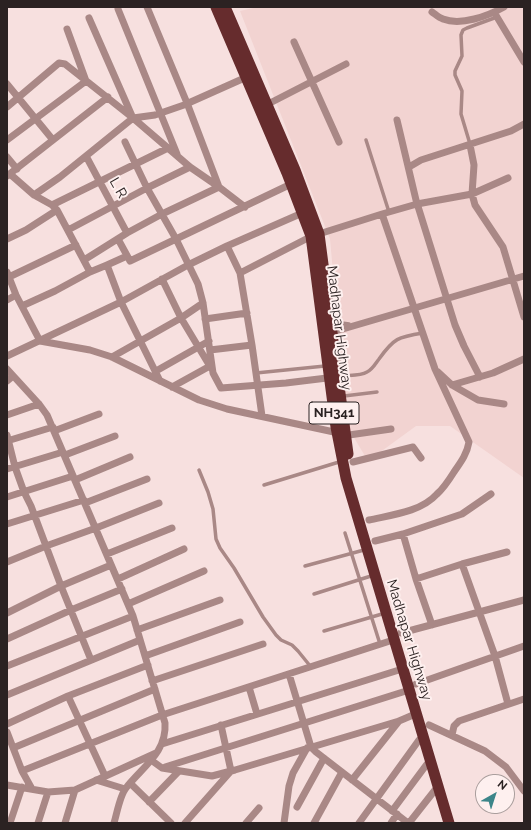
<!DOCTYPE html>
<style>
body{margin:0}
#map{position:relative;width:531px;height:830px;overflow:hidden;background:#f7e0df;font-family:Raleway,sans-serif}
canvas{display:block}
.frame{position:absolute;inset:0;border:8px solid #2b2222;pointer-events:none}
.north{position:absolute;left:475px;top:774px;width:40px;height:40px;box-sizing:border-box;background:#fef0ef;border:1px solid #aa9e9d;border-radius:50%;rotate:39deg;font-size:11px;font-weight:700;line-height:16px;text-align:center;color:#2b2222}
.north::after{content:'';display:block;margin:auto;width:14px;height:18px;background:#3c8589;clip-path:polygon(50% 0,100% 100%,50% 72%,0 100%)}
</style>
<div id="map">
<canvas width="531" height="830"></canvas>
<div class="frame"></div>
<div class="north">N</div>
</div>
<script>
const g = document.querySelector('canvas').getContext('2d');
g.lineJoin = 'round';
function fillPath(path, color) { g.fillStyle = color; g.fill(path, 'evenodd'); }
function stroke(path, color, width, dash) { g.strokeStyle = color; g.lineWidth = width; g.lineCap = dash ? 'butt' : 'round'; g.setLineDash(dash || []); g.stroke(path); }
function write(font, color, halo, rows, align = 'center') {
  g.font = font + ' Raleway,sans-serif'; g.lineWidth = 4; g.setLineDash([]); g.textBaseline = 'middle'; g.strokeStyle = halo; g.fillStyle = color; for (const [text, x, y, turn = 0] of rows) {
    g.save(); g.translate(x, y); g.rotate((+turn || 0) * Math.PI / 180); g.textAlign = isNaN(turn) ? turn : align; if (halo) g.strokeText(text, 0, 0); g.fillText(text, 0, 0); g.restore();
  }
}
fillPath(new Path2D(`
 M258 7H524V478L450 426H416L368 461 347 426 330 239 240 11Z`), '#f2d3d1');
stroke(new Path2D(`
 M366 140 389 212
 M470 144 461 114 462 91 455 75V71L462 56 461 35 463 30 467 28 497 17
 M335 322 349 324
 M256 373 325 366
 M342 376C350 375 360 376 367 372 373 369 375 364 379 359 394 338 398 337 423 333
 M344 396 377 392
 M199 470 208 492 213 509 216 539 220 548 234 568 263 617 276 635 281 640 292 645 298 651 311 667
 M264 485 339 462
 M345 533 380 644
 M305 566 364 550
 M314 594 371 576
 M324 631 382 614`), '#a98886', 3.5);
stroke(new Path2D(`
 M118 9 177 154
 M432 12C435 14 439 18 443 19 461 26 488 16 504 7
 M494 12 524 62
 M89 18 132 116
 M294 42 339 142
 M7 84 53 140
 M270 103 346 64
 M7 107 59 63 65 64 133 118 190 167 219 187 245 207
 M397 120 416 200 455 325 464 346 480 377
 M7 140 86 81 67 29
 M125 142 147 188 176 239 198 284 203 303 213 373 221 388 286 383 327 378
 M470 145 474 165 472 194 475 205 503 247 524 317
 M86 156 127 233
 M7 157 17 169
 M409 167 421 160 511 131 524 124
 M10 174 34 195 52 205 57 210 90 272 107 265 121 302 160 381
 M7 176 108 97
 M34 195 60 177 133 118 155 115 184 105 249 76
 M52 205 168 148
 M68 230 147 188 190 167
 M322 233 382 214 417 204 472 194 508 178
 M7 239 26 230 57 210
 M118 239 130 261 289 185
 M227 246 240 273 252 345 262 416
 M84 260 127 233 162 214 219 187 187 103 147 7
 M107 265 127 256
 M7 272 16 295 40 341 90 350 112 357 199 400 227 409 334 432
 M240 273 308 238
 M9 277 76 245
 M162 279 181 318 211 368
 M7 300 16 295
 M22 306 55 291 90 272
 M205 319 247 313
 M336 331 524 276
 M210 350 252 345
 M7 356 121 302 188 265 227 246 300 214
 M112 357 181 318 203 303
 M7 369 39 404 47 415 133 616 165 723C167 753 142 767 126 788 120 795 117 813 114 823
 M156 371 209 341
 M438 372 452 385 478 400 504 404
 M7 381 13 376
 M452 385 493 373 524 359
 M172 387 210 366
 M7 415 39 404
 M54 431 99 414
 M7 435 15 467 24 492 31 506 61 586 91 660
 M349 435 391 429
 M7 441 53 427
 M65 455 115 436
 M353 462 413 447 421 458
 M7 469 63 452
 M75 480 130 457
 M7 497 73 476
 M85 503 147 479
 M369 520C391 515 421 512 437 494 444 488 449 480 454 472 461 462 467 454 469 442L435 369 382 214
 M7 524 84 500
 M403 534 416 579 432 625
 M375 541 403 534 462 514 491 494
 M107 554 172 528
 M7 562 46 546 96 528 159 503
 M462 564 495 656 508 704
 M118 579 184 549
 M416 579 462 564 507 552
 M128 604 204 571
 M7 613 61 586 111 565
 M137 630 220 600
 M401 633 524 600
 M7 639 71 610 122 589
 M145 656 240 622
 M7 666 133 616
 M289 674 311 747 316 752 408 823
 M152 681 263 644
 M416 684 524 646
 M249 687 257 714
 M7 695 140 640
 M68 696 105 776
 M7 724 68 696 148 665
 M429 725 485 751 506 767 524 791
 M7 732 22 771 32 789
 M452 735 454 726 459 721 524 699
 M162 744 399 670
 M13 748 155 689
 M151 760 162 768 212 776 235 770 399 721 413 715
 M165 767 406 691
 M22 771 162 715 390 641
 M96 780 125 789
 M352 780 399 721
 M130 783 171 823
 M7 785 48 792 75 790 156 753
 M149 802 179 771
 M297 807 324 758
 M392 811 427 764
 M10 823 22 787
 M38 823 48 792
 M65 823 75 790
 M185 823 231 771 221 725
 M246 823 259 808
 M284 823 289 786 293 773 307 748
 M314 823 342 772
 M359 823 419 740
 M391 823 397 814
 M409 823 435 790`), '#a98886', 7);
stroke(new Path2D(`
 M216 7 287 173 311 236 336 427 346 478 449 823
 M225 7 295 170 319 234 348 454`), '#662c2d', 11);
for (const [x, y, w] of [
 [334,413,50]
]) { const box = new Path2D(); box.roundRect(x - w / 2, y - 11, w, 22, 3); g.fillStyle = '#fef0ef'; g.fill(box); stroke(box, '#2b2222', 1); }
write('bold 13px', '#2b2222', null, [
 ["NH341",334,413]
]);
write('14px', '#2b2222', '#fef0ef', [
 ["L R",118,188,60],
 ["Madhapar Highway",339,328,83],
 ["Madhapar Highway",409,640,73]
]);
</script>
